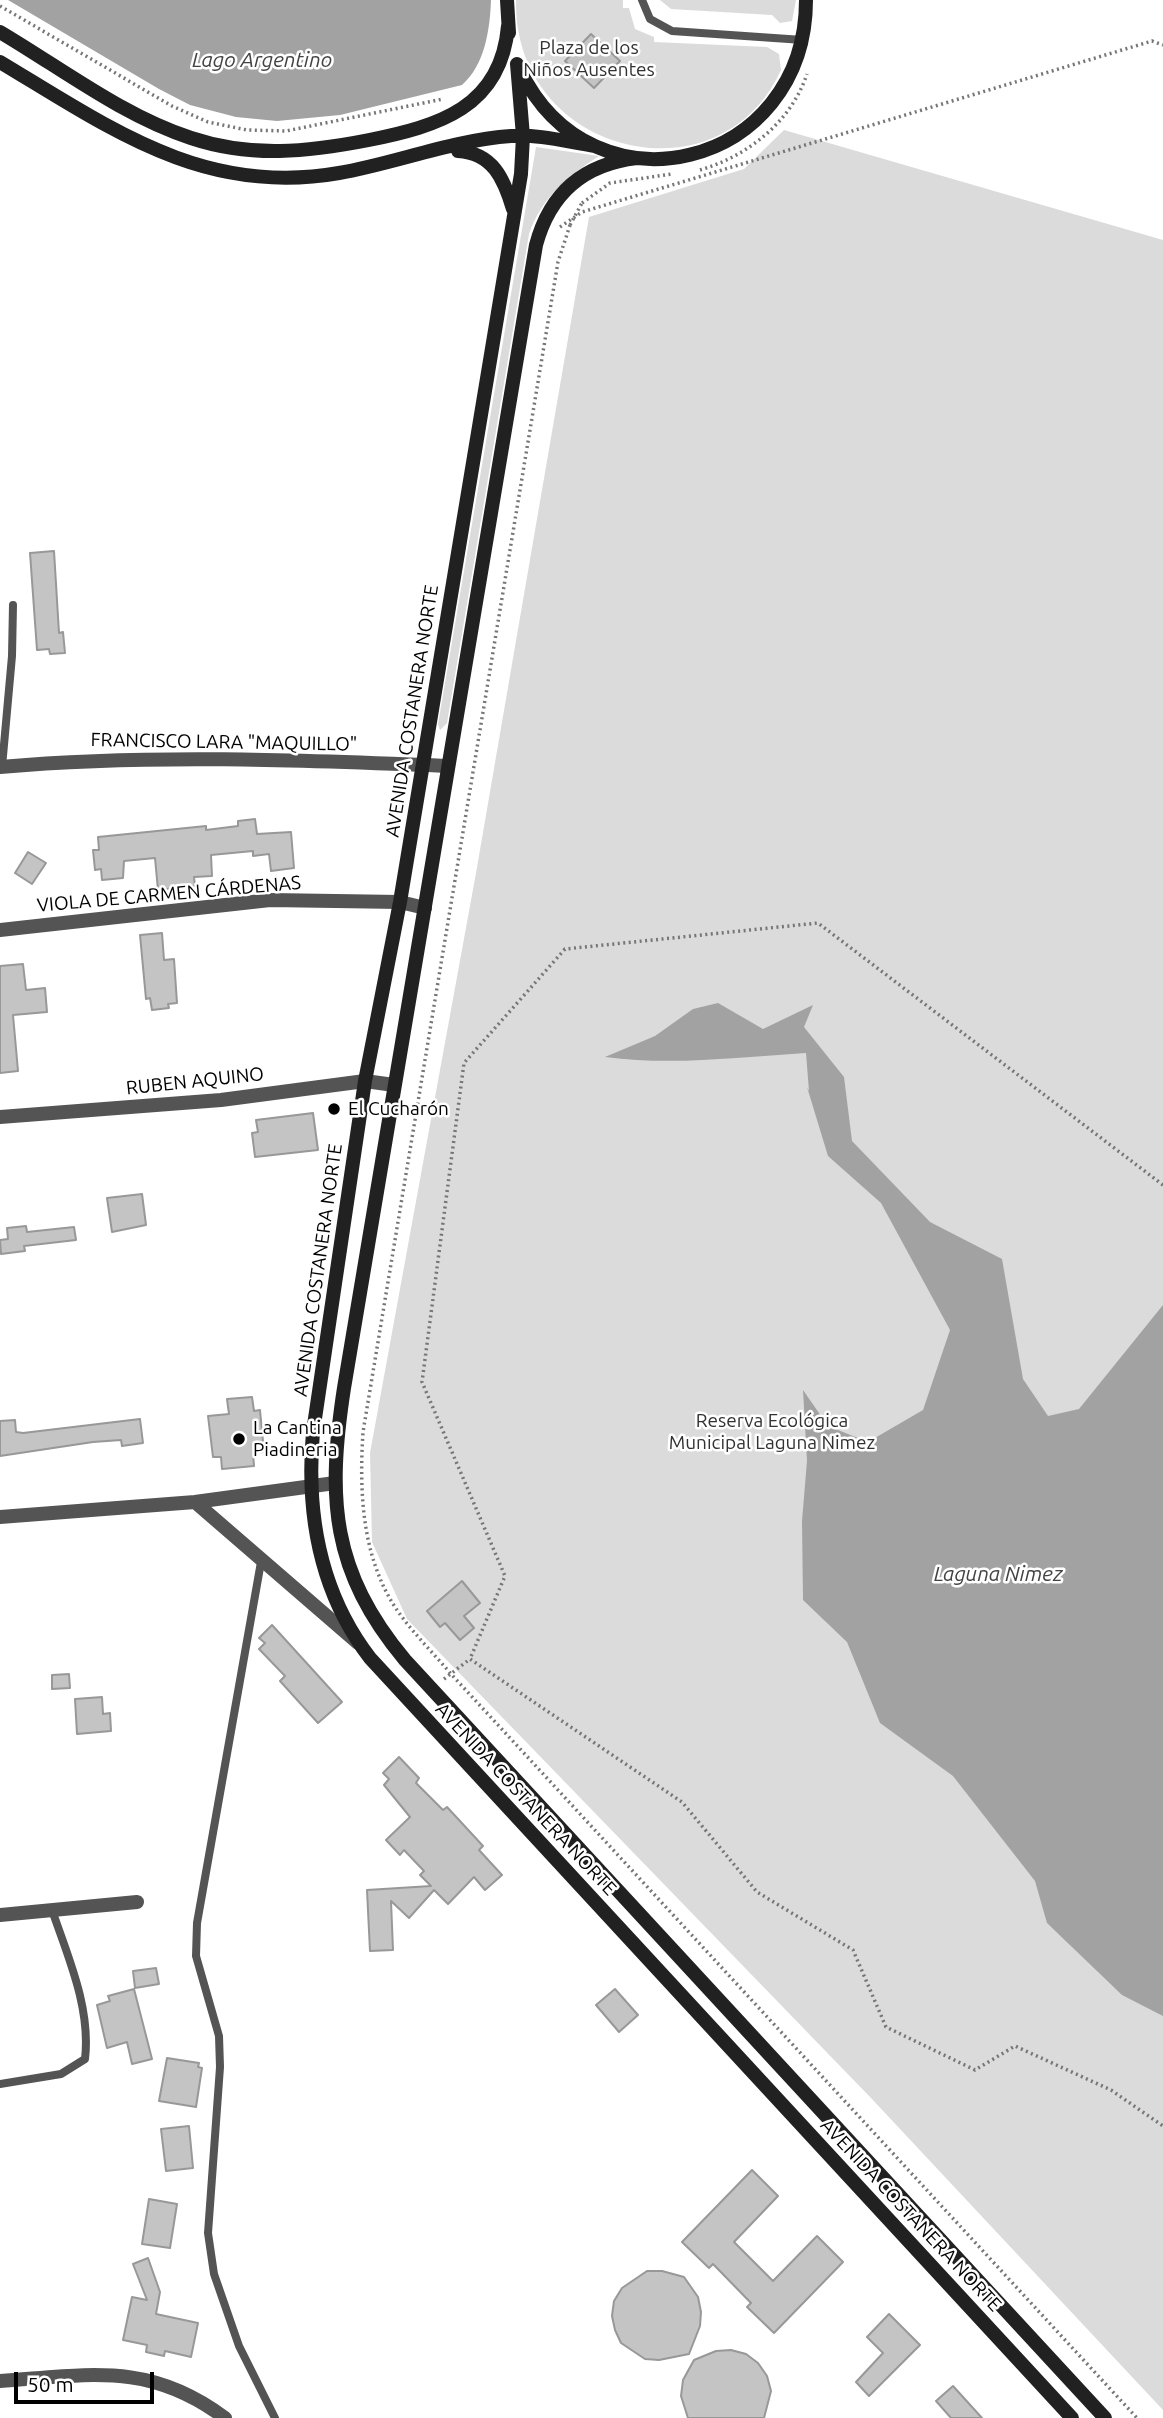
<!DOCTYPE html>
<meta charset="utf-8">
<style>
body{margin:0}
#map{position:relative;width:1163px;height:2418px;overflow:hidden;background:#fff;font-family:Ubuntu,sans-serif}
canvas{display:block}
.scale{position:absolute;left:14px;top:2372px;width:140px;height:32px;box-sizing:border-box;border:4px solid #000;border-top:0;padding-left:9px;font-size:21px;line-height:24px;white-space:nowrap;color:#000;-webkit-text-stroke:5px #fff;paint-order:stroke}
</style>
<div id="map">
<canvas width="1163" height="2418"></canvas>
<div class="scale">50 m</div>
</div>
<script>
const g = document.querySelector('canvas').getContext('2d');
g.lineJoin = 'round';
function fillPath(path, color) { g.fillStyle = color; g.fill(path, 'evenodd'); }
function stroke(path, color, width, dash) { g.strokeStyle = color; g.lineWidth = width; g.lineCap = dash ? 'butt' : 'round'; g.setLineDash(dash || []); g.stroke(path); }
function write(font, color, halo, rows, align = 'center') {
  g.font = font + ' Ubuntu,sans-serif'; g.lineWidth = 5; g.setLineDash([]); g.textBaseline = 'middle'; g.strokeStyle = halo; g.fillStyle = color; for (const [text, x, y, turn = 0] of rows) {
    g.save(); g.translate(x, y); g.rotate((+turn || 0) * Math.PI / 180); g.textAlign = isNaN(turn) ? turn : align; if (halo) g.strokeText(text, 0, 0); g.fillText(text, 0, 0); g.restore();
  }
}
fillPath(new Path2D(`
 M516 0H623V8H629L635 29 654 37V42L767 47 779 54 781 70C720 205 513 155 516 0Z
 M660 0H796L792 21 780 23 772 15 671 9Z
 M784 130 1163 240V2410L871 2098 407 1619 372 1542 370 1453 476 873 589 217 744 169Z
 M536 147 599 156C567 177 542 197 529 234L447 723 440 730 438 724Z`), '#dbdbdb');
fillPath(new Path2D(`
 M8 0H491C490 29 485 65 462 85L340 115 277 121 236 117 190 105 159 89Z
 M718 1003 763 1029 813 1005 804 1027 844 1077 852 1141 930 1222 1002 1259 1023 1379 1048 1416 1079 1409 1163 1305V2016L1122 1995 1047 1923 1035 1881 953 1776 880 1723 847 1642 803 1600 802 1521 807 1461 803 1390 828 1426 868 1442 923 1410 950 1330 881 1203 828 1156 807 1087 809 1091 806 1053C738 1057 673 1066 605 1057L655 1036 693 1009Z`), '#a2a2a2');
const building = new Path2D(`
 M591 34 620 61 594 88 565 61Z
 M54 551 59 633 63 632 65 653 50 654 49 649 37 650 30 553Z
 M255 819 257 834 291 832 294 868 271 871 269 854 253 856V851L211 855 212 876 194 877 195 886 158 890 155 858 124 861 123 878 102 880 101 869 95 870 93 850H99L98 837 206 826V830L238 826V821Z
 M28 852 46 863 32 884 15 873Z
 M162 933 164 960 174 959 177 1003 168 1004 169 1008 152 1010 150 998 146 999 140 935Z
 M23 964 26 990 45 988 47 1012 13 1015 18 1071 0 1073V966Z
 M313 1113 318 1150 255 1157 252 1133 258 1132 256 1120Z
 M142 1194 146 1225 112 1232 107 1198Z
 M26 1226 27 1232 74 1227 76 1240 24 1246 25 1251 1 1254 0 1240 8 1239 7 1228Z
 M252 1397 254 1411 260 1410 264 1452 253 1453 254 1466 222 1469 221 1457H213L208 1416 229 1414 227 1399Z
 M140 1419 143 1443 122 1446 121 1440 93 1442 0 1456V1421L15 1420 16 1432 23 1433Z
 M462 1581 480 1603 464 1616 474 1628 460 1640 445 1623 440 1627 427 1611Z
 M272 1625 342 1702 318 1723 280 1681 285 1676 259 1649 265 1643 259 1638Z
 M69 1674 70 1688 52 1689V1675Z
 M102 1697 103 1714 110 1713 111 1731 77 1734 75 1699Z
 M399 1757 419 1778 416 1783 443 1810 447 1807 483 1846 479 1850 502 1875 485 1890 474 1877 448 1904 434 1890 409 1918 391 1901 393 1950 370 1951 367 1890 431 1886 420 1875 424 1871 404 1850 400 1855 386 1840 410 1817 384 1785 389 1779 383 1773Z
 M156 1968 159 1984 135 1988 133 1971Z
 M134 1989 152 2059 132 2064 127 2042 107 2048 97 2005 110 2001 108 1996Z
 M615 1989 638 2015 619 2032 596 2005Z
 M167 2058 199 2063 198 2067 202 2068 196 2107 159 2101Z
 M189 2126 193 2168 166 2171 161 2129Z
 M752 2170 778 2196 734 2242 773 2281 817 2236 843 2262 774 2333 747 2307 751 2303 713 2264 709 2268 682 2242Z
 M149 2199 177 2204 170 2248 142 2244Z
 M148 2258 160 2292 156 2314 198 2323 191 2357 165 2351 164 2356 146 2352 147 2345 123 2340 132 2297 147 2300 133 2264Z
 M647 2271H662L684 2277 698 2297 701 2312 700 2326 689 2354 659 2360 645 2359 621 2343 615 2330 612 2316 614 2301 622 2288Z
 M889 2314 920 2345 869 2396 856 2382 883 2353 867 2337Z
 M731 2350 746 2354 758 2363 767 2376 771 2391 764 2418H688L681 2396 683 2380 694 2360 716 2351Z
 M953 2386 982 2418H951L936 2401Z`);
fillPath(building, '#c4c4c4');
stroke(building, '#989898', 2);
stroke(new Path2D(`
 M0 6 172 106 208 122 247 130 286 131 443 99
 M700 170C748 156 791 122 807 74
 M582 203 610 183 672 174
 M570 225 558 262 363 1432C359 1495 362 1564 402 1617 417 1637 435 1655 451 1674L1137 2418
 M560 227 582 212 1152 41 1163 45
 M1163 1185 818 923 565 949 464 1063 422 1382 505 1576 470 1659 682 1802 757 1892 853 1950 886 2027 975 2070 1015 2046 1111 2090 1163 2126
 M444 1679 470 1659`), '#767676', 3.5, [2, 3.5]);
stroke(new Path2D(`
 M642 0 650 19 672 31 803 40
 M2 767 12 656 13 605
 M261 1562 197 1923 196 1956 219 2036 220 2067 208 2233 214 2274 239 2346 275 2418
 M0 2084 61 2074 85 2059C91 2008 68 1957 52 1910`), '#545454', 8);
stroke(new Path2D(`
 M0 767C150 754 298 760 448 766
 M0 930 270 900 400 902 425 908
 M0 1117 221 1100 365 1081 394 1085
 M195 1502 358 1643
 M0 1517 195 1502 335 1483
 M0 1915 137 1902
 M0 2381C89 2375 149 2361 225 2418`), '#545454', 14);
stroke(new Path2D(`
 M507 0 509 33
 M0 32C61 68 123 116 191 138 251 158 308 152 369 140 438 126 501 108 508 26
 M0 62C110 128 204 197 339 173 396 163 453 140 511 136 539 134 568 142 595 146
 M517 64 523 136 521 174 400 902 365 1081 313 1432C306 1513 320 1593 370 1658L1072 2418
 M520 70C593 221 806 168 806 0
 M458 151C493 153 504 179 513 209
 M637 158C584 164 550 193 536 245L344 1388C327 1499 331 1571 405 1660L1105 2418`), '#212121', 14);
stroke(new Path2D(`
 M570 225 582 203`), '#767676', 3.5, [2, 3.5]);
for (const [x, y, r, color] of [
 [334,1109,7,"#000"],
 [239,1439,7,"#000"]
]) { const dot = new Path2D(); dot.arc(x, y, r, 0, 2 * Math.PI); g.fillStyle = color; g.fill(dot); stroke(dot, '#fff', 2.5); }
write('19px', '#323232', '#fff', [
 ["Plaza de los",589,48],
 ["Niños Ausentes",589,70],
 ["Reserva Ecológica",772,1421],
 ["Municipal Laguna Nimez",772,1443]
]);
write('19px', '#000', '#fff', [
 ["AVENIDA COSTANERA NORTE",412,711,-81],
 ["FRANCISCO LARA \"MAQUILLO\"",224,742,1],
 ["VIOLA DE CARMEN CÁRDENAS",169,894,-5],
 ["RUBEN AQUINO",195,1081,-6],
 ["AVENIDA COSTANERA NORTE",318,1270,-82],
 ["AVENIDA COSTANERA NORTE",526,1799,47],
 ["AVENIDA COSTANERA NORTE",911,2215,47]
]);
write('19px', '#000', '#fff', [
 ["El Cucharón",348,1109],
 ["La Cantina",253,1428],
 ["Piadineria",253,1450]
], 'left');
write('italic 21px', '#434343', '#fff', [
 ["Lago Argentino",262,60],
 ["Laguna Nimez",998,1574]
]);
</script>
